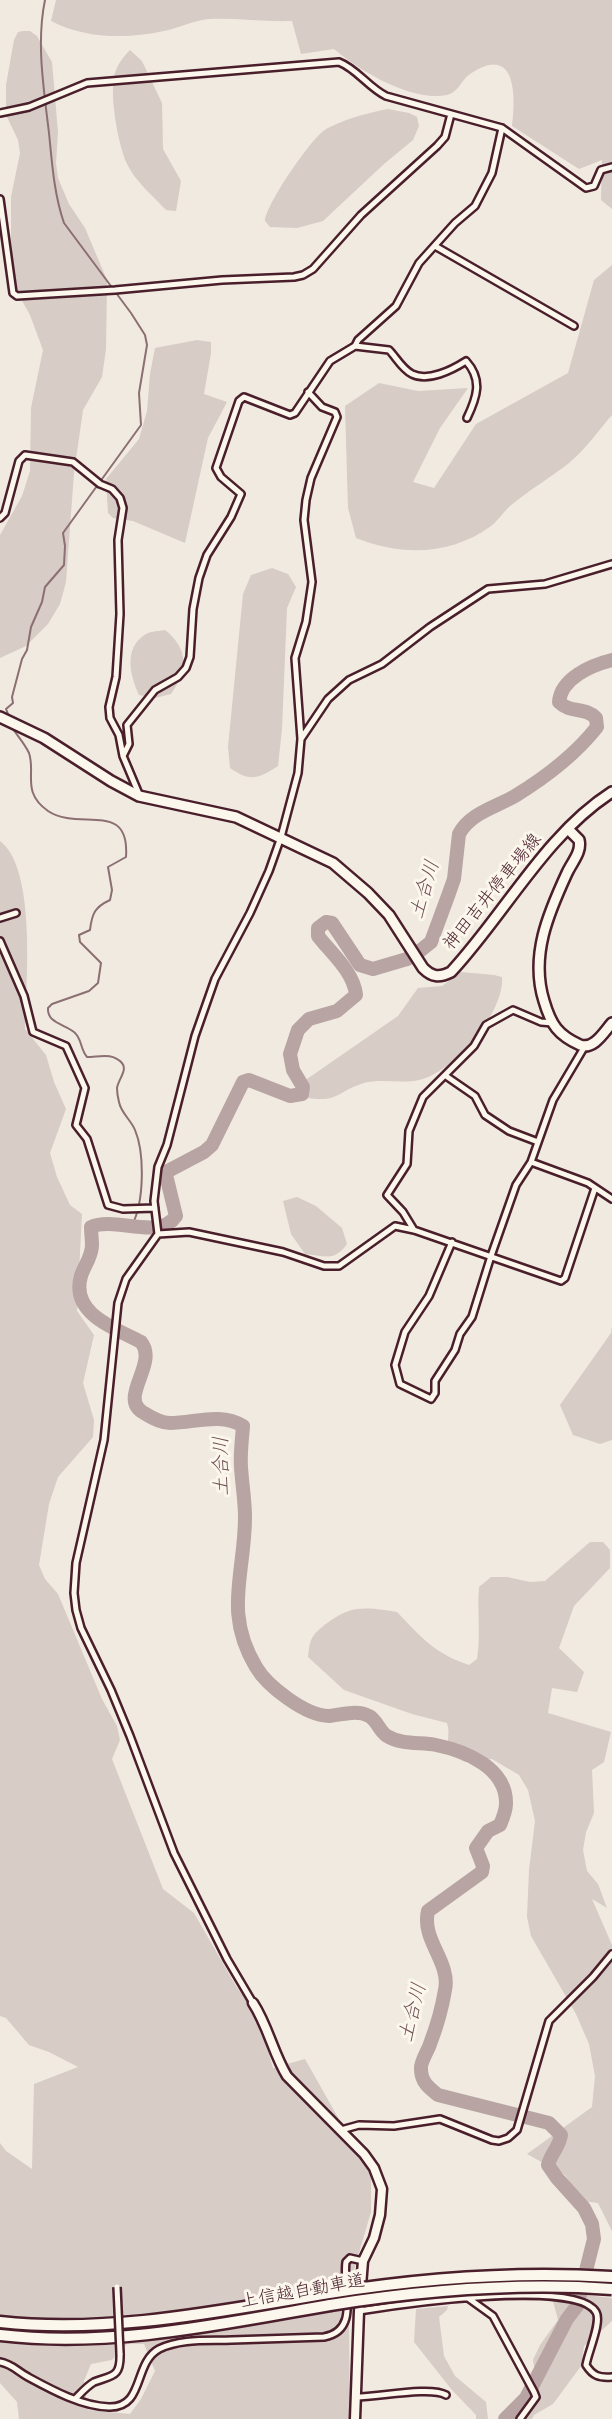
<!DOCTYPE html>
<meta charset="utf-8">
<style>
body{margin:0}
canvas{display:block;background:#f0eae0}
</style>
<canvas width="612" height="2419"></canvas>
<script>
const g = document.querySelector('canvas').getContext('2d');
g.lineJoin = 'round';
function fillPath(path, color) { g.fillStyle = color; g.fill(path, 'evenodd'); }
function stroke(path, color, width, dash) { g.strokeStyle = color; g.lineWidth = width; g.lineCap = dash ? 'butt' : 'round'; g.setLineDash(dash || []); g.stroke(path); }
function write(font, color, halo, rows, align = 'center') {
  g.font = font + ' Kalam,"Klee One",sans-serif'; g.lineWidth = 6; g.setLineDash([]); g.textBaseline = 'middle'; g.strokeStyle = halo; g.fillStyle = color; for (const [text, x, y, turn = 0] of rows) {
    g.save(); g.translate(x, y); g.rotate((+turn || 0) * Math.PI / 180); g.textAlign = isNaN(turn) ? turn : align; if (halo) g.strokeText(text, 0, 0); g.fillText(text, 0, 0); g.restore();
  }
}
fillPath(new Path2D(`
 M56 0H612V209L601 200 602 160 579 169 512 126C516 95 516 43 470 74 461 80 459 92 447 95 411 102 360 71 334 49L301 54 292 21C264 22 237 18 209 19 194 20 179 28 164 31 126 39 86 39 51 21Z
 M23 31H30L37 36 52 62 58 132 56 163 58 178 69 204 85 228 107 280 106 349 102 377 83 410 74 473 66 582 60 604 48 624 26 646 0 658V535L22 496 30 471 31 408 43 350 30 315 14 286 11 262V197L20 153 18 140 6 115V85L14 40 18 32Z
 M130 50 142 61 162 103 163 149 181 181 176 211 166 210C153 196 135 181 127 164 118 144 110 98 114 77 116 66 123 57 130 50Z
 M388 109 409 113 417 117 419 126 413 140 384 164 323 221 297 228 270 227 265 221C266 204 312 137 326 129 345 119 367 113 388 109Z
 M612 265V415C598 431 585 450 569 463 550 478 529 490 510 506 503 512 498 521 491 526 450 556 401 556 356 538L348 508 345 406 379 383 418 391 468 388 440 428 413 482 434 488 476 424 568 373 594 280Z
 M197 340 211 342V353L204 394 227 402 208 438 185 543 133 521 113 518 108 513 106 479 139 439 147 411 150 374 155 348Z
 M272 568 288 574 296 587 287 608 282 729 278 766C258 779 250 782 230 768L228 747 243 594 251 575Z
 M165 630C189 649 188 670 171 694L155 698 139 695C130 675 123 648 146 634 151 631 160 631 165 630Z
 M0 841C37 869 26 986 25 1029L46 1055 54 1082 66 1109 50 1153 57 1177 70 1205 82 1214 77 1311 94 1335 83 1383 94 1420 93 1437 58 1477 49 1504 39 1565 45 1579 58 1594 102 1699 117 1726 120 1740 112 1759 163 1889 194 1913 236 1986 258 2016 273 2068 305 2059 371 2176V2212L354 2270 349 2320 350 2419H19L17 2402 0 2383V2143L6 2151 32 2169 34 2084 78 2067 49 2052 29 2045 6 2018 0 2016ZM127 2344H144L155 2371 141 2399 130 2414 88 2410 84 2381 91 2364 112 2360Z
 M461 972 494 975 502 977C505 1012 453 1073 419 1080 401 1084 381 1078 364 1083 339 1090 339 1103 308 1098L301 1090 307 1079 398 1016 418 988 442 986Z
 M297 1197 316 1206 342 1228 347 1244C334 1262 325 1256 305 1254L291 1234 283 1201Z
 M612 1326V1440L600 1444 573 1435 560 1405 611 1333Z
 M590 1542H603L610 1550V1568L574 1606 559 1648 584 1672 577 1692 552 1688 548 1713 611 1732 604 1762 592 1770 594 1813 586 1832 583 1850 587 1871 598 1884 607 1908 592 1899 612 1945V2231L598 2203 582 2201 565 2175 527 2154 592 2107 595 2076 589 2044 576 2014 531 1936 527 1917 529 1870 535 1821 528 1790 519 1775 492 1759 465 1762 450 1755C445 1742 451 1735 447 1723L412 1714 344 1690 308 1657C309 1650 309 1641 314 1635 321 1626 339 1614 349 1611 363 1606 383 1610 397 1612 421 1637 435 1654 469 1665L477 1659C481 1635 477 1611 479 1587L491 1577H507L530 1582 545 1581Z
 M568 2293 612 2298V2321L584 2346 581 2366 553 2404 534 2415 532 2419H516L538 2390 533 2360 540 2345 558 2320 553 2301Z
 M448 2306 447 2310 439 2317 444 2356 455 2376 486 2402 488 2419H476V2415L452 2390 414 2342 416 2309Z`), '#d8ccc6');
stroke(new Path2D(`
 M8 714 6 709 13 703 12 697 22 659 27 650 31 627 42 602 45 587 64 565 65 546 63 533 141 425 139 393 147 345 145 335 131 313 64 223C54 194 52 163 49 133 44 90 36 43 45 0
 M11 726C16 734 25 744 29 753 36 773 21 792 48 811 79 832 130 799 126 857L108 867 112 890 110 900C95 907 92 913 90 930L79 935 80 942 101 963 98 983 89 991 52 1004 48 1008C47 1023 64 1024 74 1032 82 1038 80 1049 87 1057 99 1057 112 1052 122 1063 128 1070 118 1080 117 1088 117 1093 118 1098 119 1102 121 1113 131 1120 135 1130 145 1154 144 1203 132 1225`), '#8c6f72', 2);
stroke(new Path2D(`
 M505 2419 526 2398 567 2319 577 2306 594 2239 592 2224 584 2208 557 2178 548 2165C551 2153 559 2148 561 2135L549 2123 438 2095C429 2088 421 2082 421 2069 420 2062 428 2051 430 2044 437 2026 442 2008 445 1990 451 1962 421 1940 428 1911L482 1872 483 1866 476 1848 488 1831 500 1825C503 1818 506 1811 506 1804 507 1768 466 1751 436 1745 420 1742 402 1745 387 1736 379 1731 377 1720 369 1716 357 1709 342 1715 329 1716 306 1716 267 1686 256 1667 223 1612 245 1574 245 1517 245 1500 242 1484 241 1467 240 1454 242 1440 243 1426 220 1412 195 1423 170 1423 161 1423 152 1418 144 1413 117 1398 159 1364 141 1342 115 1328 70 1314 81 1276 84 1266 92 1257 92 1245 92 1239 91 1233 91 1227 115 1216 159 1241 176 1216L166 1175 168 1171 204 1152 212 1145 243 1082 249 1080 290 1096 302 1094 303 1087 293 1070 290 1054 298 1030 309 1019 337 1011 356 995C354 972 331 953 318 936V928L326 922 332 923 360 965 373 969 407 959 421 950 431 942 448 896 454 879 459 834C470 813 496 807 515 796 546 777 575 755 597 727L596 718C584 706 571 714 559 702 561 678 592 665 612 660`), '#b8a4a2', 14);
const street = new Path2D(`
 M0 113 29 107 87 83 339 62C357 69 368 87 386 96L502 128 586 188 594 186 601 170 612 167
 M0 199 13 293 17 296 115 290 222 280 294 277 303 275 313 269 361 215 437 146 445 137 451 114
 M435 246 574 326
 M355 346 389 350C396 357 402 369 412 374 428 382 452 370 466 361 483 380 477 397 467 418
 M0 518 5 513 19 461 25 455 73 462 100 484 112 489 120 498 123 508 118 540 120 614 116 677 109 707 110 718 119 735 123 756 139 794
 M301 739 328 699 349 680 382 664 430 627 488 589 545 584 612 564
 M123 756 129 744 127 725 155 690 178 677 186 668 190 657 193 609 199 578 207 555 231 517 241 494 221 477 216 468 239 401 244 397 290 415 295 413 330 361 355 346 358 340 396 306 419 263 455 223 475 206 492 173 502 128
 M0 918 16 913
 M0 941 24 996 33 1032 66 1046 85 1088 76 1125 87 1139 108 1205 123 1209 155 1208
 M446 1076 475 1096 485 1115 509 1131 538 1142
 M531 1162 588 1183 612 1199
 M414 1230 403 1212 387 1195 407 1164 409 1131 423 1097 474 1046 486 1025 513 1010 541 1022 553 1023
 M158 1234 189 1232 283 1252 324 1266H339L395 1226 414 1230 561 1281 565 1278 595 1188
 M452 1242 429 1296 405 1332 395 1365 400 1384 431 1399 435 1393V1381L455 1350 460 1334 472 1317 491 1256 516 1185 531 1162 553 1100 585 1046
 M253 2003 227 1959 174 1853 130 1736 111 1690 81 1628 76 1610 74 1593 76 1563 104 1440 118 1303 126 1279 158 1234 154 1201 158 1167 167 1145 195 1036 215 979 250 913 269 871 281 837 298 773 301 739 295 658 306 622 312 582 304 520 306 500 311 478 337 417 335 412 322 407 308 392
 M341 2130 359 2125 394 2126 440 2119 492 2140 499 2141 508 2138 517 2130 549 2021 593 1977 612 1954
 M468 2298 493 2316 534 2392 536 2397 520 2419
 M359 2311C396 2305 576 2278 596 2312 602 2322 588 2352 586 2365 593 2376 599 2378 612 2377
 M0 2362C12 2364 17 2371 28 2377 52 2390 81 2406 109 2407 145 2408 133 2363 159 2349 181 2338 209 2341 232 2340 263 2339 293 2338 324 2337 361 2330 342 2288 346 2262L350 2258 363 2261
 M357 2397C378 2397 431 2386 446 2395
 M75 2399C80 2394 87 2386 94 2382 112 2375 121 2378 120 2353`);
const secondary = new Path2D(`
 M253 2003C268 2026 273 2053 287 2076L364 2154 374 2168 382 2189 380 2215 374 2238 363 2261 359 2311 355 2419`);
const primary = new Path2D(`
 M0 717 44 738 111 781 139 796 236 817 333 863 368 893 389 915 423 968C432 977 439 978 451 972 505 914 545 835 612 792
 M568 829 579 840C582 852 572 862 567 873 548 914 530 956 544 1001 551 1025 558 1035 580 1045 594 1050 604 1032 612 1023`);
const highway = new Path2D(`
 M0 2322C111 2334 219 2311 329 2293
 M0 2335C111 2348 221 2324 330 2305`);
stroke(street, '#4a1f2b', 10);
stroke(secondary, '#4a1f2b', 13);
stroke(primary, '#4a1f2b', 14);
stroke(highway, '#4a1f2b', 15);
stroke(street, '#fbf7ec', 5);
stroke(secondary, '#fbf7ec', 8);
stroke(primary, '#fbf7ec', 9);
stroke(highway, '#fbf7ec', 10);
const streetBridge = new Path2D(`
 M117 2287 120 2353`);
const highwayBridge = new Path2D(`
 M329 2293C423 2278 516 2271 612 2277
 M330 2305C424 2290 517 2282 612 2289`);
stroke(streetBridge, '#4a1f2b', 10, []);
stroke(highwayBridge, '#4a1f2b', 15, []);
stroke(streetBridge, '#fbf7ec', 5);
stroke(highwayBridge, '#fbf7ec', 10);
write('18px', '#4a1f2b', '#fbf7ec', [
 ["神田吉井停車場線",494,893,-51],
 ["上信越自動車道",303,2293,-10]
]);
write('italic 20px', '#704e55', '#fbf7ec', [
 ["土合川",427,890,-73],
 ["土合川",224,1466,-91],
 ["土合川",415,2013,-76]
]);
</script>
